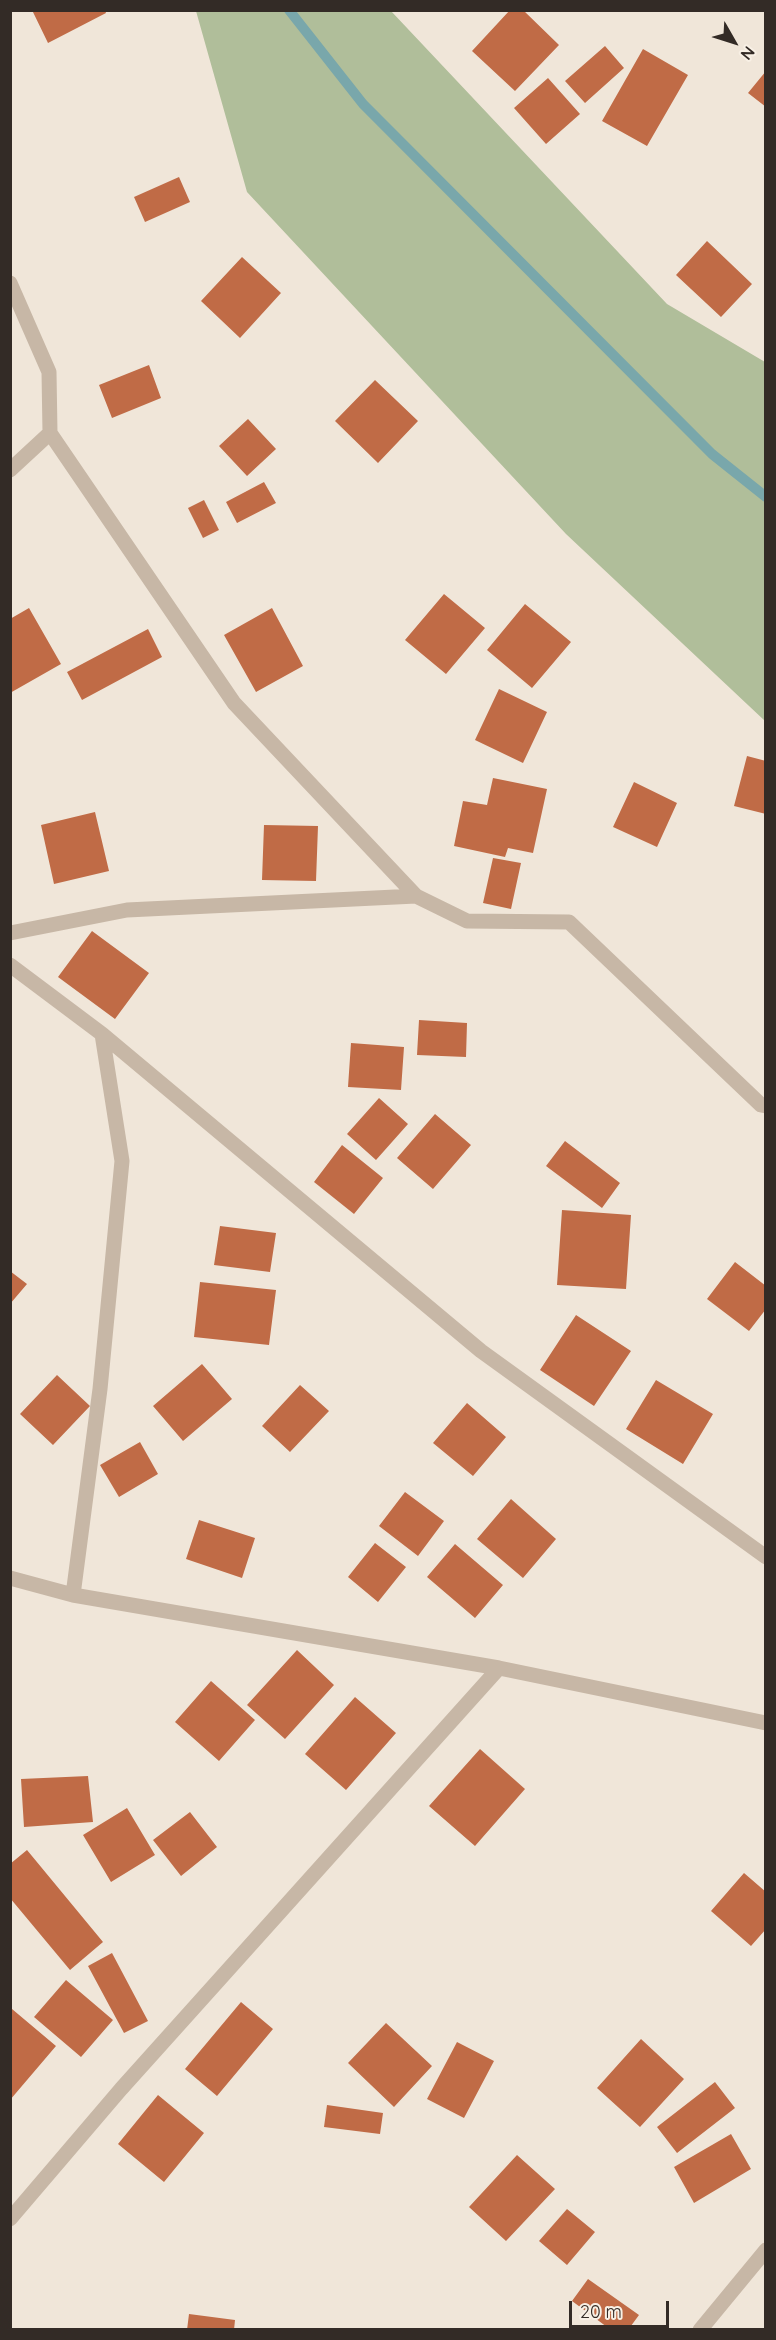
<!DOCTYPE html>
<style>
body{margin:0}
#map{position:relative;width:776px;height:2340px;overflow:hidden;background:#f0e6d9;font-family:Quicksand,sans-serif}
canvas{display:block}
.frame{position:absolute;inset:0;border:12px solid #332b26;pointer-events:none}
.north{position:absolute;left:704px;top:12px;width:60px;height:60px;-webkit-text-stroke:4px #f8f0e5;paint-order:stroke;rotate:129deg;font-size:16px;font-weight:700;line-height:24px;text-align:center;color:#332b26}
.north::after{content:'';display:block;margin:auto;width:21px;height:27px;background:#332b26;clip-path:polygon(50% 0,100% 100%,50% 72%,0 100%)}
.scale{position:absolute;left:569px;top:2301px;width:100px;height:27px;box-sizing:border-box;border:3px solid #332b26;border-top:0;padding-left:8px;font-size:18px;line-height:21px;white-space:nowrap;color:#332b26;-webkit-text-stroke:4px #f8f0e5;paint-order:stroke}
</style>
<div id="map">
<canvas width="776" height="2340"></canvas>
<div class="frame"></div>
<div class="north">N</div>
<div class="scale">20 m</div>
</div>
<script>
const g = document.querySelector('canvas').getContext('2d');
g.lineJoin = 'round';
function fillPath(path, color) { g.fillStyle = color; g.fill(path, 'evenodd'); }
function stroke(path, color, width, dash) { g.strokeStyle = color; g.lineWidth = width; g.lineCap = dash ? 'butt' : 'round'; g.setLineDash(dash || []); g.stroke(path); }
fillPath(new Path2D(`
 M196 11H391L667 304 765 362V721L566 534 247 192Z`), '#b0be9a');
stroke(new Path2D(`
 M289 10 363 104 712 454 766 497`), '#79a7ab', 10);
fillPath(new Path2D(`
 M32 10H105L106 13 48 43Z
 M510 10H523L559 45 515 91 472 51Z
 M605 46 624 68 585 103 565 81Z
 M643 49 688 75 647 146 602 121Z
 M766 71V107L748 93Z
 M548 78 580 114 546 144 514 108Z
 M179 177 190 202 145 222 134 197Z
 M707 241 752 284 721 317 676 275Z
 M242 257 281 293 240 338 201 301Z
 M149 365 161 398 112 418 99 385Z
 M375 380 418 421 378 463 335 421Z
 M248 419 276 449 247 476 219 446Z
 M264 482 276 503 237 523 226 502Z
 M204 500 219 530 203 538 188 508Z
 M444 594 485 628 446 674 405 640Z
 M525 604 571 642 532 688 487 650Z
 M29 608 61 664 10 693V619Z
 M272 608 303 666 256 692 224 635Z
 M148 629 162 657 82 700 67 672Z
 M499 689 547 712 523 763 475 740Z
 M747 756 766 761V814L734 806Z
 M493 778 547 789 533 853 508 848 505 857 454 846 463 801 487 805Z
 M634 782 677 803 657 847 613 827Z
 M95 812 109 871 54 884 41 825Z
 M264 825 318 826 316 881 262 880Z
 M493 858 521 863 511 909 483 903Z
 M92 931 149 973 115 1019 58 977Z
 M419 1020 467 1023 466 1057 417 1055Z
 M351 1043 404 1047 401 1090 348 1087Z
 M379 1098 408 1124 376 1160 347 1134Z
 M435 1114 471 1145 433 1189 397 1158Z
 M565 1141 620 1183 602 1208 546 1166Z
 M342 1145 383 1178 354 1214 314 1182Z
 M562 1210 631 1215 626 1289 557 1285Z
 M220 1226 276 1233 270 1272 214 1265Z
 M735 1262 766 1286V1309L749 1331 707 1299Z
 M10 1271 27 1284 10 1304Z
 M200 1282 276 1290 269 1345 194 1337Z
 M576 1315 631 1351 594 1406 540 1370Z
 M202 1364 232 1399 183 1441 153 1406Z
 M57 1375 90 1406 53 1445 20 1414Z
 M656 1380 713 1414 683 1464 626 1429Z
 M300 1385 329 1411 290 1452 262 1426Z
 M467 1403 506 1437 473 1476 433 1443Z
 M140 1442 158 1474 119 1497 100 1465Z
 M405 1492 444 1521 418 1556 379 1526Z
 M511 1499 556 1539 523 1578 477 1539Z
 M199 1520 255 1538 242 1578 186 1559Z
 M375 1543 406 1567 378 1602 348 1577Z
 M455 1544 503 1585 475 1618 427 1577Z
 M297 1650 334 1685 285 1739 247 1705Z
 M211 1681 255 1720 219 1761 175 1722Z
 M355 1697 396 1733 346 1790 305 1754Z
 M480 1749 525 1789 475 1846 429 1806Z
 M88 1776 93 1822 24 1827 21 1779Z
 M127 1808 155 1855 111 1882 83 1835Z
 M190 1812 217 1847 181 1876 153 1840Z
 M27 1850 103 1942 70 1970 10 1898V1864Z
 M744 1873 766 1892V1929L751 1946 711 1911Z
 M112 1953 148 2021 124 2033 88 1966Z
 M66 1980 113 2020 81 2057 34 2017Z
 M241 2002 273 2029 217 2096 185 2069Z
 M12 2009 56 2046 10 2100V2011Z
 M386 2023 432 2066 394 2107 348 2063Z
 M641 2039 684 2079 640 2127 597 2088Z
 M457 2042 494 2061 464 2118 427 2099Z
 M715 2082 735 2108 677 2153 657 2127Z
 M158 2095 204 2133 164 2182 118 2144Z
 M327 2105 383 2113 380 2134 324 2127Z
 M731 2134 751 2169 694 2203 674 2167Z
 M517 2155 555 2189 506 2241 469 2207Z
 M567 2209 595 2232 567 2265 539 2241Z
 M588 2279 639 2315 628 2330H611L572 2301Z
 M189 2314 235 2320 234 2330H187Z`), '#c06b46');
stroke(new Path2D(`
 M10 283 49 372 50 433 10 470
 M50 433 234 703 416 896 467 921 569 922 761 1105 766 1106
 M10 933 127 910 416 896
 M10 965 102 1034 122 1161 100 1389 73 1595
 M102 1034 481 1351 766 1557
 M10 1578 73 1595 499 1668 766 1723
 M10 2219 121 2089 499 1668
 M700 2330 766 2250`), '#c7b7a6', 15);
</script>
